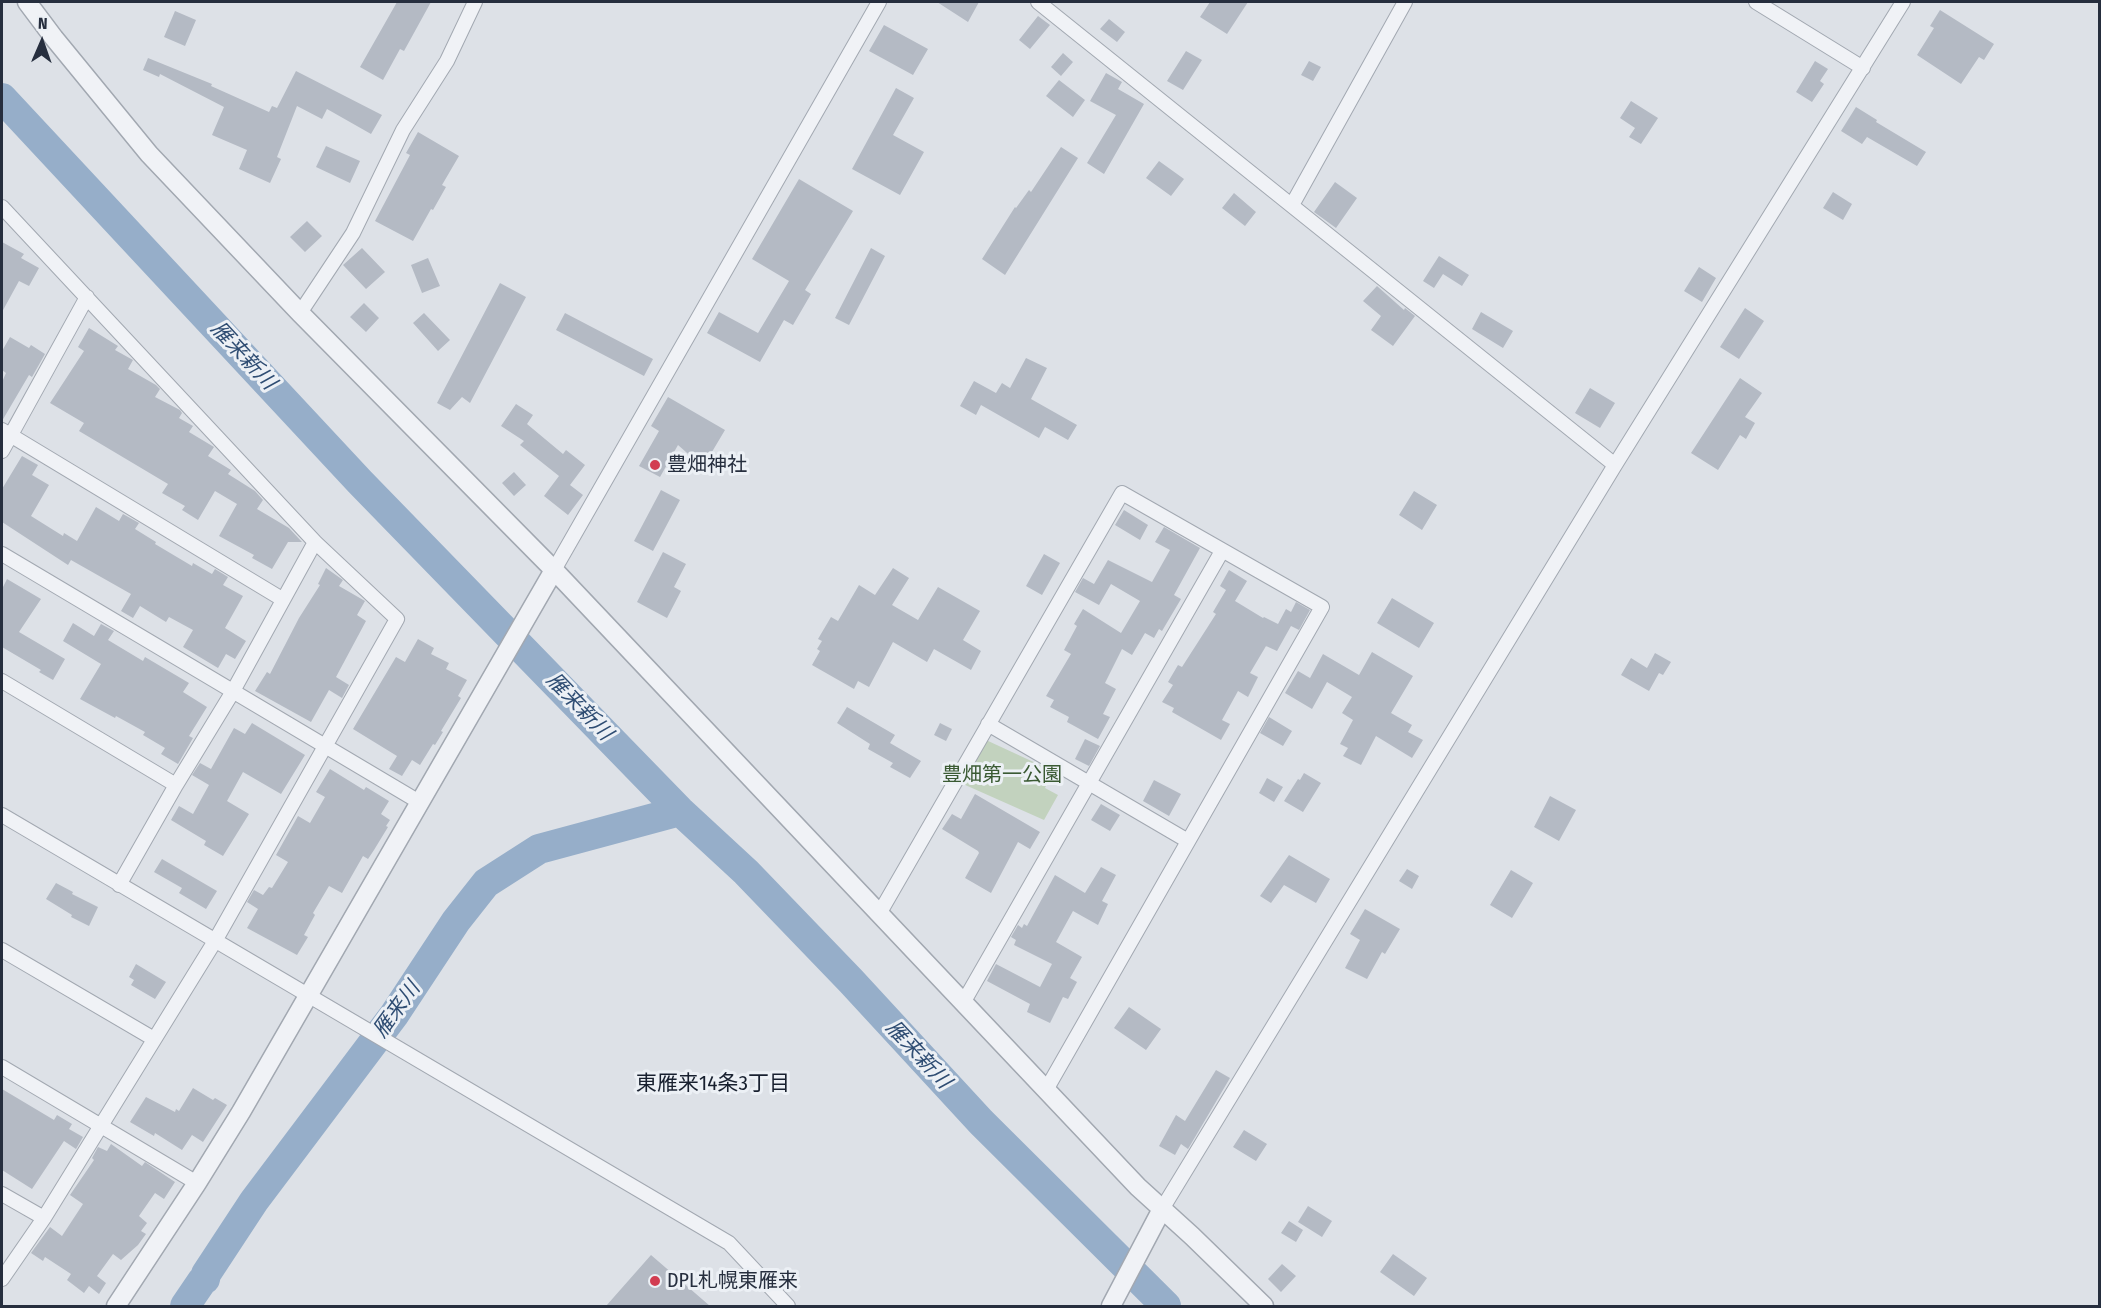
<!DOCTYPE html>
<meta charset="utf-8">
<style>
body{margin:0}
#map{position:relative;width:2101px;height:1308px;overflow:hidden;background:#dde1e7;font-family:"Fira Sans Condensed",sans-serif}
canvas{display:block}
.frame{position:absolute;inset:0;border:3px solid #262e3e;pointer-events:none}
.north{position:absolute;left:12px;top:12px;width:60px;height:60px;-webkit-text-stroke:4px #ecf0f5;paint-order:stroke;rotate:2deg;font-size:16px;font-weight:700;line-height:24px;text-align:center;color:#262e3e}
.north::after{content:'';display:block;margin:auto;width:21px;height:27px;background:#262e3e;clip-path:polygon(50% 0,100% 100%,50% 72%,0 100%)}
</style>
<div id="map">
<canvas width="2101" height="1308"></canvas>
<div class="frame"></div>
<div class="north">N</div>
</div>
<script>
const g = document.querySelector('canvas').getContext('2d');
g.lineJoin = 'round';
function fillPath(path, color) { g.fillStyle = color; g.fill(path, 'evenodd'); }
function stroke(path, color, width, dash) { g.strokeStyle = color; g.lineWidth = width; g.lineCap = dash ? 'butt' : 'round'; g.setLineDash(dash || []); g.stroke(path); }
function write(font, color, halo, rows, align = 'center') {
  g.font = font + ' "Fira Sans Condensed","Noto Sans JP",sans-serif'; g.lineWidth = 6; g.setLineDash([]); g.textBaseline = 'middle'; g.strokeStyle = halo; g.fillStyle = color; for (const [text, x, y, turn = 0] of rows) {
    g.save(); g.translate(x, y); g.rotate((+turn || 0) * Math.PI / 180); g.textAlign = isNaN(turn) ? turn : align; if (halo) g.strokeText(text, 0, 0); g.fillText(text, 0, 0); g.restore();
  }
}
fillPath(new Path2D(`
 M986 740 1053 771 1045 788 1058 795 1044 820 963 784Z`), '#c2d2be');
stroke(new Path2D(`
 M2 98 360 482 680 811 746 872 851 981 981 1122 1166 1306
 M185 1306 202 1281 205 1279 206 1274 254 1201 394 1015 456 921 486 883 539 849 680 811`), '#96aec9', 30);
fillPath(new Path2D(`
 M397 2H431L404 51 400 49 383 80 360 67Z
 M937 2H979L968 22Z
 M1210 2H1248L1227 34 1200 17Z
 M1940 10 1994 44 1984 60 1979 57 1961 84 1917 55 1934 28 1930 26Z
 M175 11 196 20 185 46 164 37Z
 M1038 16 1050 25 1030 49 1019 40Z
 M1109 19 1125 32 1117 42 1100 29Z
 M884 25 928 49 913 75 869 51Z
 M1186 51 1202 60 1183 90 1167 81Z
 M1063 53 1073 62 1061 76 1051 67Z
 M148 58 212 84 211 86 269 112 272 106 277 108 296 71 382 115 371 134 327 109 322 119 297 106 277 157 281 159 270 183 239 169 247 150 212 135 224 107 160 74 159 77 143 70Z
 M1309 61 1321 67 1313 81 1301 75Z
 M1815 61 1828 69 1820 81 1824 84 1812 102 1796 92Z
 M1106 73 1122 82 1118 89 1144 104 1104 174 1087 163 1116 115 1090 101Z
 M1059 80 1085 100 1073 117 1046 96Z
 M896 88 914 98 893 135 924 152 900 195 852 169Z
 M1631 101 1658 118 1641 144 1629 137 1635 128 1620 118Z
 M1856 107 1877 120 1876 122 1926 152 1917 166 1867 137 1862 144 1841 131Z
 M418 132 459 156 442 185 446 187 433 210 431 209 413 241 375 221 410 155 406 153Z
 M326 146 360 161 350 183 316 167Z
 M1061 147 1078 158 1005 275 982 259 1015 207 1016 208 1029 190 1031 192Z
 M1159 161 1184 179 1171 196 1146 178Z
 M799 179 853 211 805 290 811 294 793 325 784 320 760 362 707 333 719 312 758 333 789 281 752 259Z
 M1335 182 1357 198 1336 228 1314 212Z
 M1833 192 1852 204 1843 220 1823 208Z
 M1234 193 1256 212 1245 226 1222 208Z
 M307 221 322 236 305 252 290 237Z
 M2 242 24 254 21 258 39 268 29 286 19 281 2 312Z
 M362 248 385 272 366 289 343 265Z
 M871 248 885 256 849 325 835 318Z
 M1439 256 1469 275 1462 286 1443 274 1434 288 1423 281Z
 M428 258 440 286 422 293 411 265Z
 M1699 267 1716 278 1702 302 1684 291Z
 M500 283 526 297 470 403 462 397 450 410 437 403Z
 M1377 286 1404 310 1405 308 1415 316 1393 346 1371 330 1381 316 1363 301Z
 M364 303 379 318 366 332 350 317Z
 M1745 308 1764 321 1739 359 1720 347Z
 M1481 312 1513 331 1503 348 1472 329Z
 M424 313 450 340 438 351 413 323Z
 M565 313 653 359 644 376 556 330Z
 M89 328 118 346 115 350 133 360 128 369 156 385 160 389 155 397 180 410 182 413 179 418 193 426 189 432 214 447 208 456 231 470 228 474 255 491 263 500 257 509 289 528 302 542H288L272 569 252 558 254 555 219 536 237 504 215 491 198 520 182 510 185 506 162 493 168 484 79 431 84 423 50 403 84 351 78 347Z
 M10 337 29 348 31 345 45 354 32 377 29 375 2 421V382L6 373 2 370V351Z
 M1026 358 1047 368 1031 399 1077 425 1068 440 1045 427 1039 438 981 405 976 415 960 406 974 381 996 393 1002 383 1010 388Z
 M1740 378 1762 393 1745 417 1755 423 1746 439 1740 435 1718 470 1691 453Z
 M1590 388 1615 403 1600 428 1575 413Z
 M668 397 725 430 703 467 678 445 660 477 639 466 659 431 651 426Z
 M516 404 533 415 527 424 563 454 566 450 585 465 570 485 583 495 568 515 544 496 559 476 520 445 524 441 501 426Z
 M22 456 38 465 32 475 49 485 31 516 63 536 64 533 77 541 96 507 119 521 123 514 139 523 135 529 156 542 155 544 192 566 193 563 212 574 215 569 228 577 223 585 243 596 225 628 246 641 235 659 226 654 218 668 183 647 193 630 169 617 166 622 140 606 133 618 121 611 131 594 71 560 68 565 2 522V489Z
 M514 472 526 485 514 496 502 483Z
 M661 490 680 500 653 551 634 541Z
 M1414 491 1437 505 1422 530 1399 515Z
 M1124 510 1148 525 1140 540 1115 525Z
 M1164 527 1200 548 1174 595 1181 599 1162 631 1159 629 1154 638 1145 633 1132 655 1122 649 1105 683 1116 689 1103 714 1110 717 1098 739 1067 722 1069 717 1050 707 1054 700 1046 696 1071 654 1064 650 1077 626 1074 624 1083 609 1121 633 1140 601 1111 584 1099 605 1075 592 1083 578 1094 584 1108 560 1152 582 1170 550 1155 542Z
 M663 552 686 564 674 587 681 591 667 618 637 602Z
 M1044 554 1060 563 1042 595 1026 586Z
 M326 568 343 580 339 586 365 601 357 615 366 621 336 677 349 685 342 698 329 690 311 722 255 691 267 672 270 674 299 618 320 585 318 584Z
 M893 568 909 578 892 605 918 620 938 587 980 611 963 640 981 651 971 670 934 649 927 662 893 642 869 687 858 681 854 689 812 665 820 651 817 649 822 641 818 639 831 617 838 621 859 585 875 595Z
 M1229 570 1247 581 1235 601 1263 618 1264 617 1278 624 1286 609 1291 612 1296 602 1310 610 1299 630 1291 626 1277 651 1266 646 1269 641 1250 673 1258 677 1248 697 1238 691 1222 720 1230 724 1221 740 1172 712 1174 708 1162 702 1173 685 1168 682 1178 665 1182 667 1216 614 1213 612 1226 590 1220 586Z
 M7 579 41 599 19 632 65 659 53 680 39 672 41 670 2 647V589Z
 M1392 598 1434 623 1419 648 1377 623Z
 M73 623 94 636 101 624 114 631 108 640 143 661 145 657 189 683 183 692 207 707 189 736 193 738 178 764 161 754 165 748 143 735 145 732 116 716 115 718 80 699 101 664 63 641Z
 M418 639 434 648 431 654 449 663 446 669 467 680 458 696 461 698 441 731 443 732 435 745 433 744 420 765 412 760 402 776 389 769 397 756 353 729 396 657 405 662Z
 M1372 652 1413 676 1391 713 1412 725 1408 732 1423 740 1412 758 1376 736 1361 765 1343 756 1348 748 1340 744 1353 720 1342 713 1352 697 1327 682 1312 709 1285 693 1298 671 1310 678 1323 654 1359 675Z
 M1655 653 1671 662 1663 675 1659 673 1649 691 1621 675 1631 658 1647 668Z
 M847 707 895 735 890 743 921 761 910 778 890 767 893 763 868 749 870 744 837 723Z
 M1269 717 1292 731 1283 746 1260 733Z
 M252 723 305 755 281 794 243 772 227 801 249 814 223 856 204 845 206 841 171 820 179 806 193 814 209 785 192 775 200 763 211 769 234 728 245 734Z
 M940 723 952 729 946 741 934 735Z
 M1085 739 1100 746 1089 766 1075 759Z
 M330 769 364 790 366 787 389 801 381 814 390 820 386 826 388 827 374 850 368 859 363 856 342 893 329 886 313 913 315 915 304 935 308 937 297 955 247 928 258 909 247 902 254 890 263 895 269 887 272 888 288 862 276 855 298 816 310 823 325 797 316 792Z
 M1304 773 1321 783 1303 812 1284 801 1298 779 1300 780Z
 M1267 778 1283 787 1274 802 1259 793Z
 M1154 780 1181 794 1169 816 1143 801Z
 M975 794 1040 832 1030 849 1018 842 991 893 965 878 979 853 978 851 942 829 952 814 961 819Z
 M1550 796 1576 810 1559 841 1534 827Z
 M1101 804 1120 815 1110 831 1091 820Z
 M1289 855 1330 879 1316 903 1284 885 1271 903 1260 896Z
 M162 859 217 891 206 909 179 893 182 888 154 872Z
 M1101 867 1116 875 1102 901 1108 904 1098 925 1073 911 1056 942 1082 957 1070 978 1077 982 1068 999 1063 997 1050 1023 1027 1012 1030 1004 987 981 996 964 1040 987 1052 964 1014 945 1016 940 1011 937 1018 925 1022 928 1024 924 1027 926 1055 875 1085 893Z
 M1407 869 1419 876 1412 889 1399 881Z
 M1511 870 1533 883 1512 918 1490 905Z
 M56 883 73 892 72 894 98 907 89 926 71 917 72 915 46 899Z
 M1365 909 1400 929 1385 954 1382 952 1367 979 1345 968 1360 940 1350 934Z
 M136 964 166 982 155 999 131 985 134 980 129 977Z
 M1129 1007 1161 1029 1146 1050 1114 1028Z
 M1216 1070 1230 1078 1188 1149 1181 1144 1175 1155 1159 1146 1176 1115 1185 1121Z
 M193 1088 213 1100 215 1098 227 1105 203 1142 192 1135 182 1150 155 1133 154 1136 130 1122 146 1097 175 1112 176 1109 179 1111Z
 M2 1089 54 1120 57 1115 72 1124 69 1129 83 1137 76 1149 64 1141 32 1189 2 1170Z
 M1244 1130 1267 1144 1256 1161 1233 1147Z
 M111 1144 142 1166 145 1162 175 1182 164 1199 155 1193 139 1216 147 1223 141 1231 146 1234 138 1245 121 1260 113 1254 97 1276 106 1283 99 1294 89 1286 84 1293 67 1280 71 1274 45 1257 43 1261 31 1253 50 1227 62 1236 83 1204 70 1195 94 1160 92 1158 98 1147 107 1151Z
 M1308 1206 1332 1221 1322 1237 1298 1222Z
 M1289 1221 1303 1230 1296 1242 1281 1233Z
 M1393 1254 1427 1278 1414 1296 1380 1272Z
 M651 1255 710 1306H606Z
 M1282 1264 1296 1276 1281 1292 1268 1279Z`), '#b4bac4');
const minor = new Path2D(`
 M1038 2 1615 465
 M1756 2 1863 68
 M1292 205 1405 2
 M2 207 315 542 397 619 215 941 44 1218 2 1279
 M300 313 353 233 403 130 447 61 475 2
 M2 430 282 599
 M2 451 87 297
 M2 554 421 803
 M554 570 879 2
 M2 681 176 785
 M988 724 1188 841
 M2 815 729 1243 788 1306
 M119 885 176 785 232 693 315 542
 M879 914 1122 493 1322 607 1046 1090
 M2 950 154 1039
 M963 1003 1222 551
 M2 1067 197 1183
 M2 1194 44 1218
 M1162 1209 1615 465 1903 2`);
const tertiary = new Path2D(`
 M27 2 54 38 149 154 300 313 554 570 1138 1187 1192 1236 1264 1306
 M116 1306 197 1183 241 1112 554 570
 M1111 1306 1162 1209`);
stroke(minor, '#a2a8b1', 16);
stroke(tertiary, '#a2a8b1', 21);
stroke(minor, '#f0f2f6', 14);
stroke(tertiary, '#f0f2f6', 18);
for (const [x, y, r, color] of [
 [655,465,6,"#d23c51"],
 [655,1281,6,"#d23c51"]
]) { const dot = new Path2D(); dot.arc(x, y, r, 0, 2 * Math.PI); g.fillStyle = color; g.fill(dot); stroke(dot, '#ecf0f5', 2); }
write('20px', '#262e3e', '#ecf0f5', [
 ["豊畑神社",667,465],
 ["DPL札幌東雁来",667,1281]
], 'left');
write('20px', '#3a5a33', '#ecf0f5', [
 ["豊畑第一公園",1002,775]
]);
write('italic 21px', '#2f4d73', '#ecf0f5', [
 ["雁来新川",243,356,47],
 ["雁来新川",579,707,46],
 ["雁来川",397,1010,-54],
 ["雁来新川",918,1055,47]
]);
write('21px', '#18202f', '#ecf0f5', [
 ["東雁来14条3丁目",713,1084]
]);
</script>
